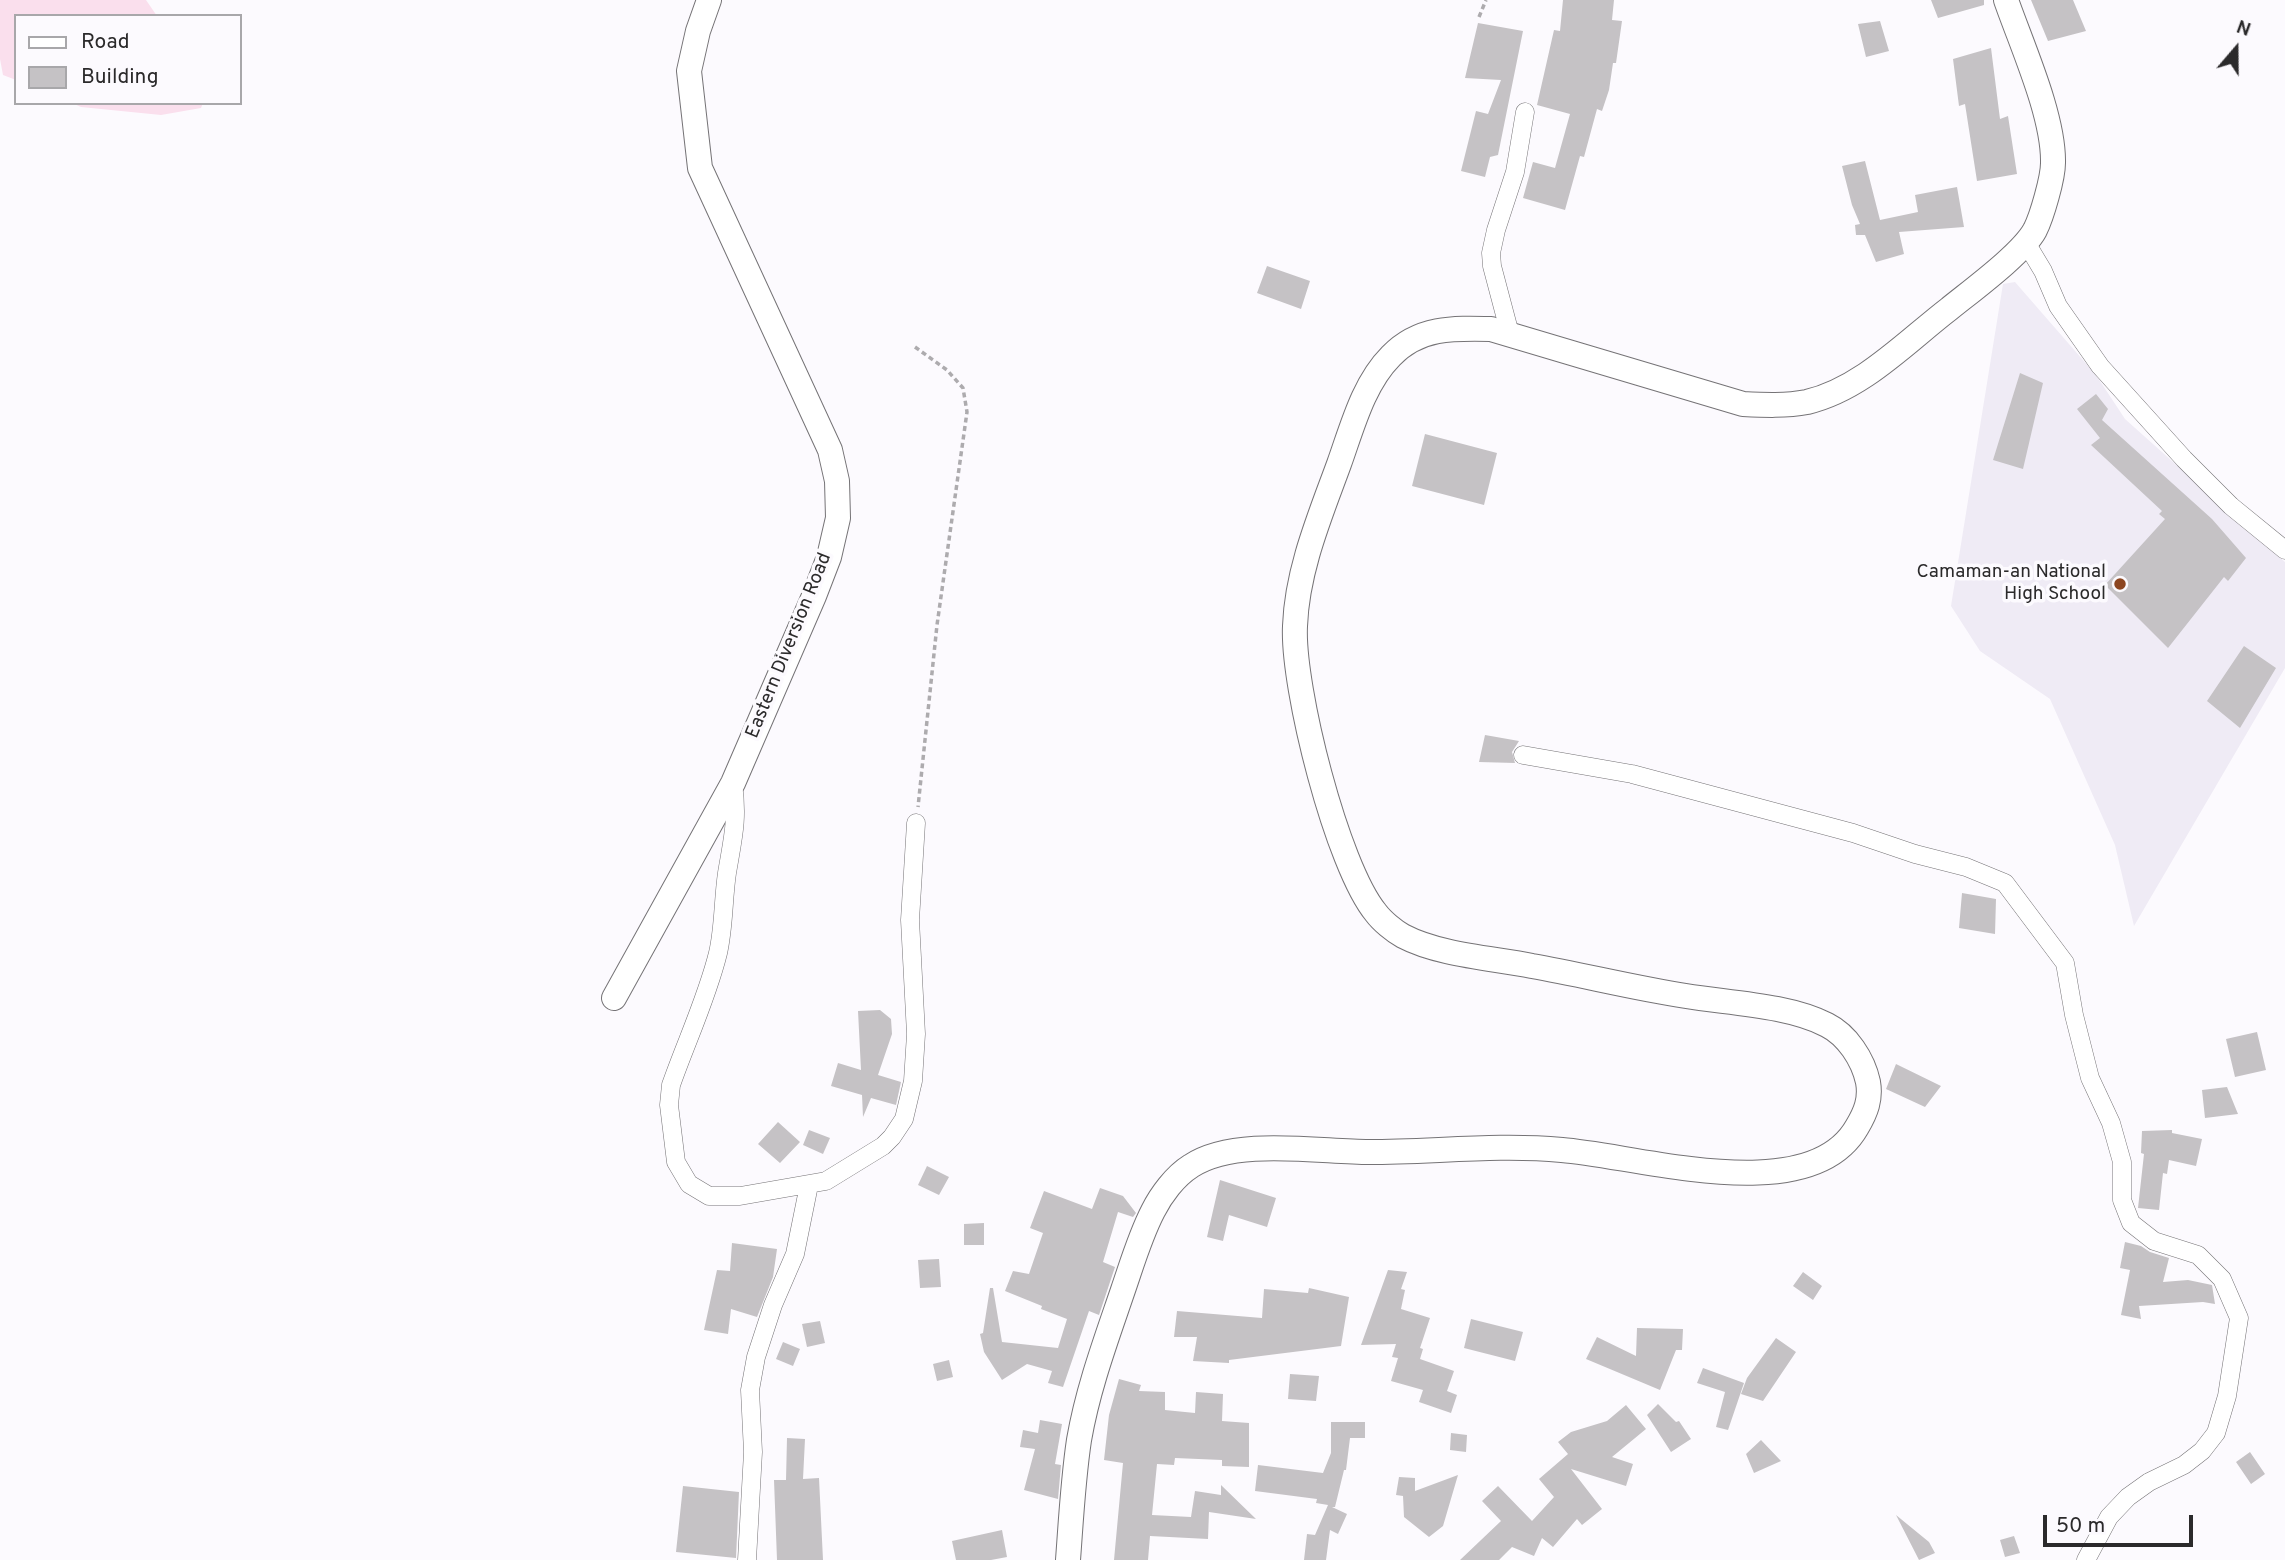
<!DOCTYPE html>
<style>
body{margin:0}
#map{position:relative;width:2285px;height:1560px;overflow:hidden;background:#fcfafe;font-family:Overpass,sans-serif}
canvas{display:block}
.legend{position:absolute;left:14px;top:14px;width:228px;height:91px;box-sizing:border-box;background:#fcfafe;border:2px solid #a8a7aa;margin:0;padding:9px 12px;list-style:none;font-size:21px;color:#2b2a2b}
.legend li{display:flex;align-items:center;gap:14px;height:35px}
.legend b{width:35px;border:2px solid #a8a7aa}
.north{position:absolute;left:2201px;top:14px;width:70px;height:70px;-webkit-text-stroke:5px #fcfafe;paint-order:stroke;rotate:20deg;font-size:19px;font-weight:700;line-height:28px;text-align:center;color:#2b2a2b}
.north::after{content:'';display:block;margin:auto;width:24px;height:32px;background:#2b2a2b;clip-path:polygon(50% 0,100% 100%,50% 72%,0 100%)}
.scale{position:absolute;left:2043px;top:1515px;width:150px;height:32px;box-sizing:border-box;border:4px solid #2b2a2b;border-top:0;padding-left:9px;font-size:21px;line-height:24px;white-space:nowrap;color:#2b2a2b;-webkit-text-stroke:5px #fcfafe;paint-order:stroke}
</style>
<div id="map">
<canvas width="2285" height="1560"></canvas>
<ul class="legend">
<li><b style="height:9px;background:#fff"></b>Road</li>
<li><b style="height:19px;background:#c5c2c5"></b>Building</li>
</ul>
<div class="north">N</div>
<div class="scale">50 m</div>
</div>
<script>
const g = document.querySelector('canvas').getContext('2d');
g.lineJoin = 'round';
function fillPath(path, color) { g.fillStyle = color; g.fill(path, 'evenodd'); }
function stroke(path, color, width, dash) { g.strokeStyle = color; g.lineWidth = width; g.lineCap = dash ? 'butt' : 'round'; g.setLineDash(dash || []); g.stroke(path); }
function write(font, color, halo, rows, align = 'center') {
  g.font = font + ' Overpass,sans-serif'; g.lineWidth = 7; g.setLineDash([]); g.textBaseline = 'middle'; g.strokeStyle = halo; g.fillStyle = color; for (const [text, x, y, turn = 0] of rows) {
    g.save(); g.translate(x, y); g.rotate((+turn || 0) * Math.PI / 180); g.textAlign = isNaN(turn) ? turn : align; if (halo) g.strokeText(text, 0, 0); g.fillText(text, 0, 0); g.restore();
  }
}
fillPath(new Path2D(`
 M2015 282 2096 375 2125 419 2285 562V668L2134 926 2115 845 2050 699 1980 651 1951 606 2003 284Z`), '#efebf5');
fillPath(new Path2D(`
 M0 0H146L157 16H16V80L3 75 0 59Z
 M72 103H203L201 108 161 115 81 107Z`), '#fadfed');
fillPath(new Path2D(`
 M1563 0H1614L1612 20 1622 21 1616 63H1613L1609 90 1602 111 1597 109 1584 157 1580 156 1565 210 1523 198 1533 162 1555 168 1570 114 1537 105 1554 30 1560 31Z
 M1931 0H1984V5L1938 18Z
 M2031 0H2073L2086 31 2048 41Z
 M1880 21 1889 51 1866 57 1858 24Z
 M1478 23 1523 31 1498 155 1490 157 1485 177 1461 171 1476 111 1488 114 1501 80 1465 78Z
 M1991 48 2000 119 2008 116 2017 174 1977 181 1965 104 1959 106 1953 59Z
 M1865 161 1880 220 1918 212 1915 195 1957 187 1964 227 1899 232 1904 254 1876 262 1865 235H1856L1855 225 1860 224 1852 205 1842 166Z
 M1267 266 1310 281 1301 309 1257 293Z
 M2020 373 2043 383 2023 469 1993 460Z
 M2096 394 2108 409 2102 420 2212 519 2246 558 2228 581 2224 577 2168 648 2105 585 2165 519 2159 514 2162 511 2091 445 2100 438 2077 409Z
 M1425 434 1497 453 1484 505 1412 486Z
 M2244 646 2276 668 2240 728 2207 701Z
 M1485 735 1519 741 1512 752 1515 763 1479 762Z
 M1962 893 1996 899 1995 934 1959 928Z
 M880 1010 891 1019 892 1034 878 1075 901 1082 896 1105 871 1098 863 1117 862 1095 831 1086 838 1063 861 1070 858 1011Z
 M2257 1032 2266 1070 2235 1077 2226 1039Z
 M1896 1064 1941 1086 1925 1107 1886 1089Z
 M2227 1087 2238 1114 2205 1118 2202 1090Z
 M778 1122 800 1142 780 1163 758 1144Z
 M809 1130 830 1138 823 1154 803 1145Z
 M2172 1130V1133L2202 1139 2196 1166 2169 1160 2167 1174 2163 1173 2159 1210 2138 1208 2144 1154 2141 1153 2142 1131Z
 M927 1166 949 1177 939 1195 918 1185Z
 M1220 1180 1276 1198 1267 1227 1229 1215 1223 1241 1207 1237Z
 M1100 1188 1123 1196 1136 1213 1133 1217 1118 1212 1103 1262 1115 1267 1099 1315 1089 1311 1063 1387 1048 1383 1052 1371 1027 1364 1002 1380 984 1352 980 1334 983 1333 990 1288H993L1002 1342 1058 1348 1067 1319 1041 1309 1042 1306 1005 1291 1013 1271 1029 1274 1043 1233 1030 1228 1044 1191 1092 1209Z
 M984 1223V1245H964V1224Z
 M2125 1242 2141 1246 2150 1252 2169 1258 2163 1282 2188 1280 2212 1285 2215 1304 2203 1302 2139 1306 2141 1319 2121 1315 2130 1270 2120 1268Z
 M732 1243 777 1249 773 1277 757 1317 731 1309 728 1334 704 1330 717 1270 730 1271Z
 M939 1259 941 1287 920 1288 918 1260Z
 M1388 1270 1407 1272 1401 1289 1405 1290 1401 1309 1430 1318 1420 1348 1423 1349 1420 1359 1454 1371 1447 1391 1457 1395 1451 1413 1419 1402 1423 1390 1391 1381 1398 1358 1392 1357 1396 1344 1361 1345Z
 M1803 1272 1822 1286 1813 1300 1793 1286Z
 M1309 1288 1349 1297 1341 1346 1229 1360V1363L1193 1361 1197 1337H1174L1177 1311 1262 1318 1264 1289 1308 1293Z
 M1471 1319 1523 1332 1515 1361 1464 1348Z
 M820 1321 825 1343 807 1347 802 1324Z
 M1637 1328 1683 1329 1682 1350H1676L1660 1390 1586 1359 1597 1337 1636 1356Z
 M1776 1338 1796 1352 1763 1401 1741 1394 1747 1378Z
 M783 1342 800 1349 793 1366 776 1359Z
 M949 1360 953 1377 937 1381 933 1364Z
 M1703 1368 1744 1383 1728 1430 1716 1427 1725 1392 1697 1383Z
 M1290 1374 1319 1376 1316 1401 1288 1399Z
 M1119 1379 1141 1385 1139 1391 1165 1392V1410L1195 1413 1196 1392 1223 1394 1222 1421 1249 1423V1467L1222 1466V1460L1175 1458 1174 1465 1157 1464 1152 1515 1191 1517 1195 1491 1221 1495V1485L1256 1519 1209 1512 1208 1539 1150 1536 1148 1560H1114L1123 1463 1104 1460 1109 1415Z
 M1658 1404 1676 1422 1679 1421 1691 1439 1671 1452 1647 1415Z
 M1626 1405 1646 1429 1612 1457 1633 1464 1626 1486 1571 1469 1602 1509 1582 1525 1577 1519 1553 1547 1542 1538 1534 1556 1512 1547 1499 1560H1460L1501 1521 1482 1501 1498 1486 1532 1521 1554 1497 1539 1479 1568 1454 1558 1442 1571 1432 1607 1421Z
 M1040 1420 1062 1424 1055 1464 1061 1465 1058 1499 1024 1490 1035 1449 1020 1447 1023 1430 1038 1433Z
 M1331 1422H1365V1438H1350L1346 1470H1344L1335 1507H1332L1347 1514 1338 1534 1330 1530 1326 1560H1304L1307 1534 1315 1535 1328 1505 1316 1503 1317 1499 1255 1491 1258 1465 1323 1473 1331 1453Z
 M1451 1433 1467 1435 1466 1452 1450 1450Z
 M787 1438 805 1439 803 1479 819 1478 823 1560H777L774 1480H786Z
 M1761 1440 1781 1461 1754 1473 1746 1454Z
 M2250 1452 2265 1474 2251 1484 2236 1462Z
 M1458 1475 1443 1526 1429 1537 1404 1517 1403 1496 1396 1495 1399 1477 1415 1478V1491Z
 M683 1486 739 1492 736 1558 676 1552Z
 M1896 1515 1929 1542 1935 1553 1919 1560Z
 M1002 1530 1007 1557 991 1560H956L952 1541Z
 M2014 1536 2020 1553 2005 1557 2000 1540Z`), '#c5c2c5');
const street = new Path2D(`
 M2024 244 2031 251 2043 271 2058 306 2100 366 2184 459 2231 506 2285 550
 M1510 334 1492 266 1491 253 1496 230 1515 172 1525 112
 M1523 755 1632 774 1853 833 1915 854 1966 867 2005 883 2065 963 2074 1015 2090 1078 2111 1123 2122 1162V1200L2131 1223 2154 1241 2198 1255 2222 1279 2239 1318 2227 1396 2216 1433 2202 1451 2184 1465 2149 1482 2128 1497 2109 1517 2086 1560
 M733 783C738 820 733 837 727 873 723 900 724 927 718 953 707 998 686 1042 671 1085L669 1105 676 1162 689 1184 709 1196H740L826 1181 883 1146 892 1137 904 1119 913 1081 916 1034 910 920 916 823
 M747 1560 753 1452 750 1390 756 1357 773 1305 795 1254 809 1185`);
const secondary = new Path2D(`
 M614 998 733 783 814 596 829 557 838 518 837 481 830 450 700 168 689 71 698 31 709 0
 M1068 1560C1071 1520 1073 1480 1079 1440 1088 1388 1106 1340 1123 1290 1132 1264 1140 1236 1153 1211 1161 1195 1175 1176 1191 1166 1235 1137 1319 1152 1369 1152 1433 1152 1498 1144 1562 1150 1639 1156 1810 1210 1857 1127 1866 1112 1871 1099 1868 1082 1863 1059 1847 1035 1827 1025 1789 1005 1728 1003 1686 996 1634 988 1583 975 1532 966 1492 958 1439 955 1403 936 1394 931 1382 921 1376 913 1337 866 1292 687 1295 626 1297 570 1320 516 1339 464 1352 428 1363 384 1391 356 1419 327 1453 328 1491 329L1743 404C1764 405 1786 406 1807 402 1862 389 1906 342 1949 309 1971 291 2022 254 2035 230 2042 216 2053 178 2053 163 2054 116 2022 46 2006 0`);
stroke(street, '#757376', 19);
stroke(secondary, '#757376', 26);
stroke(new Path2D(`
 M1479 17 1486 0
 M915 347 947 370 963 388 967 412 937 625 918 807`), '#adabae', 3.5, [5, 3.5]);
stroke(street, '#fff', 18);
stroke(secondary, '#fff', 24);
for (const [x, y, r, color] of [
 [2120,584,7,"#8d4621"]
]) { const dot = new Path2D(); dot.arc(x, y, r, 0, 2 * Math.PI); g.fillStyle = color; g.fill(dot); stroke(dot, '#fcfafe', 2.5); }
write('19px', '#2b2a2b', '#fcfafe', [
 ["Camaman-an National",2106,573],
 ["High School",2106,595]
], 'right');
write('19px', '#2b2a2b', '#fcfafe', [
 ["Eastern Diversion Road",790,646,-68]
]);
</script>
